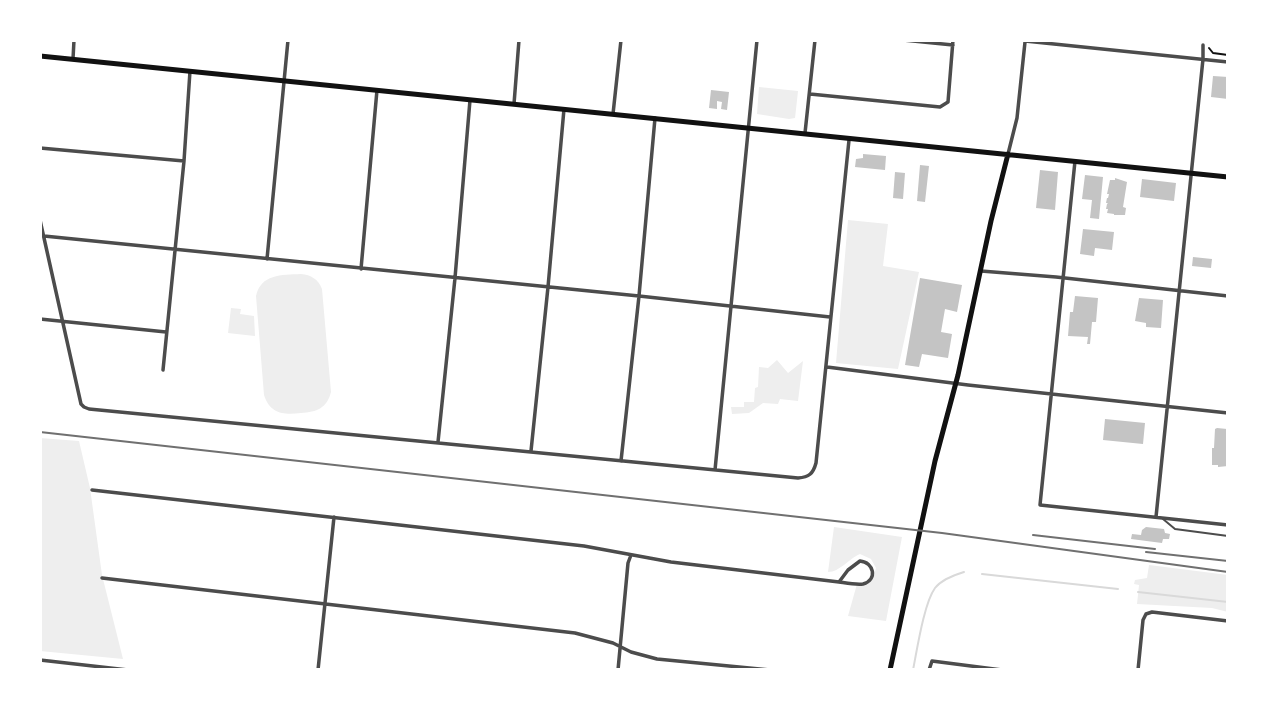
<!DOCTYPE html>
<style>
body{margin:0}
#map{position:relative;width:1268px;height:710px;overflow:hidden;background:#fff;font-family:Commissioner,sans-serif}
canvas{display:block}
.frame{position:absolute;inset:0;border:42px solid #fff;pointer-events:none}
</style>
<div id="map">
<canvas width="1268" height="710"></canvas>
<div class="frame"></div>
</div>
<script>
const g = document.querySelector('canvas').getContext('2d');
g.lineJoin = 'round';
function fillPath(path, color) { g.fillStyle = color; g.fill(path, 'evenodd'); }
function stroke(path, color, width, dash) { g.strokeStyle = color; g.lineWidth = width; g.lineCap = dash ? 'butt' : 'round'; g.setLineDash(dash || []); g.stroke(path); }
fillPath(new Path2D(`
 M759 87 798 91 795 118 789 119 757 114Z
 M848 220 888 224 883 266 919 272 898 369 836 363Z
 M301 274C311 275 318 279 322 289L331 392C327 408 317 412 301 413 284 415 270 414 264 395L256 296C261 274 281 275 301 274Z
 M231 308 241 309 240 314 254 316 255 336 228 333Z
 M777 360 788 373 803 361 798 401 780 399 778 404 763 403 749 413 732 414 731 407H744V402H754L755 388 758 387 759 367 768 368Z
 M40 438 79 441 90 488 102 575 123 659 40 651Z
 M834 527 902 537 886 621 848 616 857 584H867L873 579 876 568 871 559 860 554C848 559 840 572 828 572Z
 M1149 565 1228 575V612L1212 608 1137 604 1139 585 1134 584 1135 580 1147 578Z`), '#eee');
stroke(new Path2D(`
 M982 574 1118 589
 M1138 592 1228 602
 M913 670C917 650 924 603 935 588 942 579 954 575 964 572`), '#d9d9d9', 2);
fillPath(new Path2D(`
 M1213 76 1228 77V99L1211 97Z
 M711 90 729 92 727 110 721 109 722 102 717 101V109L709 108Z
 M863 154 886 156 885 170 855 167 856 159 863 158Z
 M920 165 929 166 925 202 917 201Z
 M1040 170 1058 172 1055 210 1036 208Z
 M895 172 905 173 903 199 893 198Z
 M1085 175 1103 177 1099 219 1090 218 1092 200 1082 199Z
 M1115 178 1127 182 1123 207 1126 208 1125 215H1114V214L1107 213 1108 209H1106L1107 204 1108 203H1106L1107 198H1108L1109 194H1107L1110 180H1115Z
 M1142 179 1176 183 1174 201 1140 197Z
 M1083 229 1114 232 1112 250 1095 248 1094 256 1080 254Z
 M1193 257 1212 259 1211 268 1192 266Z
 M920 278 962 285 957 312 945 309 941 332 952 334 948 358 922 354 919 367 905 365Z
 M1075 296 1098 298 1096 322H1092L1090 344H1087L1088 337 1068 336 1070 312H1073Z
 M1139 298 1163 300 1161 328 1146 327V323L1135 321Z
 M1105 419 1145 423 1143 444 1103 440Z
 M1217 428 1227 429 1228 430V466L1218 467V465H1212V448H1214L1215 429Z
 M1146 527 1164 529 1165 533 1170 534 1169 539H1163L1162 543 1131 539 1132 534 1141 535 1142 530Z`), '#c4c4c4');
stroke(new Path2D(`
 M1209 48 1213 53 1228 55`), '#111', 2);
stroke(new Path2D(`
 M1163 519 1175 529 1228 536`), '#4c4c4c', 2);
stroke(new Path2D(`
 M903 40 953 45
 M1025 41 1228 62
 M73 59 74 40
 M810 94 940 107 948 102 953 40
 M514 104 519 40
 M613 114 621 40
 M805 133 815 40
 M40 148 184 161
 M1008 154 1017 118 1025 42
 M1075 161 1040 505 1228 525
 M40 220 81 404 84 407 89 409 798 478C809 477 813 474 816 463L849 140
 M44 236 639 296 830 317
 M267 259 288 40
 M361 269 377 90
 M981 271 1056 277 1228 296
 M40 319 166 332
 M827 367 968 385 1228 413
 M163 370 184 161 190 71
 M438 442 455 278 470 100
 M531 451 548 287 564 109
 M621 461 639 296 655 118
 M715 470 757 40
 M92 490 584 546 671 562 839 582C846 583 856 585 863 584 878 580 874 562 860 561L848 570 839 582
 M1156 517 1203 59V45
 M102 578 575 633 613 643 631 652 657 659 770 670
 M40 660 128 670
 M318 670 334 517
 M618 670 628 563 631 555
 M929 670 932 661 1002 670
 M1138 670 1143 620 1146 614 1152 612 1228 621`), '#4c4c4c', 3.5);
stroke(new Path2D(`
 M40 56 1228 177
 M890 670 935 461 958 375 991 221 1008 154`), '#111', 5);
stroke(new Path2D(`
 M40 432 942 533 1228 572
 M1033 535 1155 549
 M1146 552 1228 561`), '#707070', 2);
</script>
